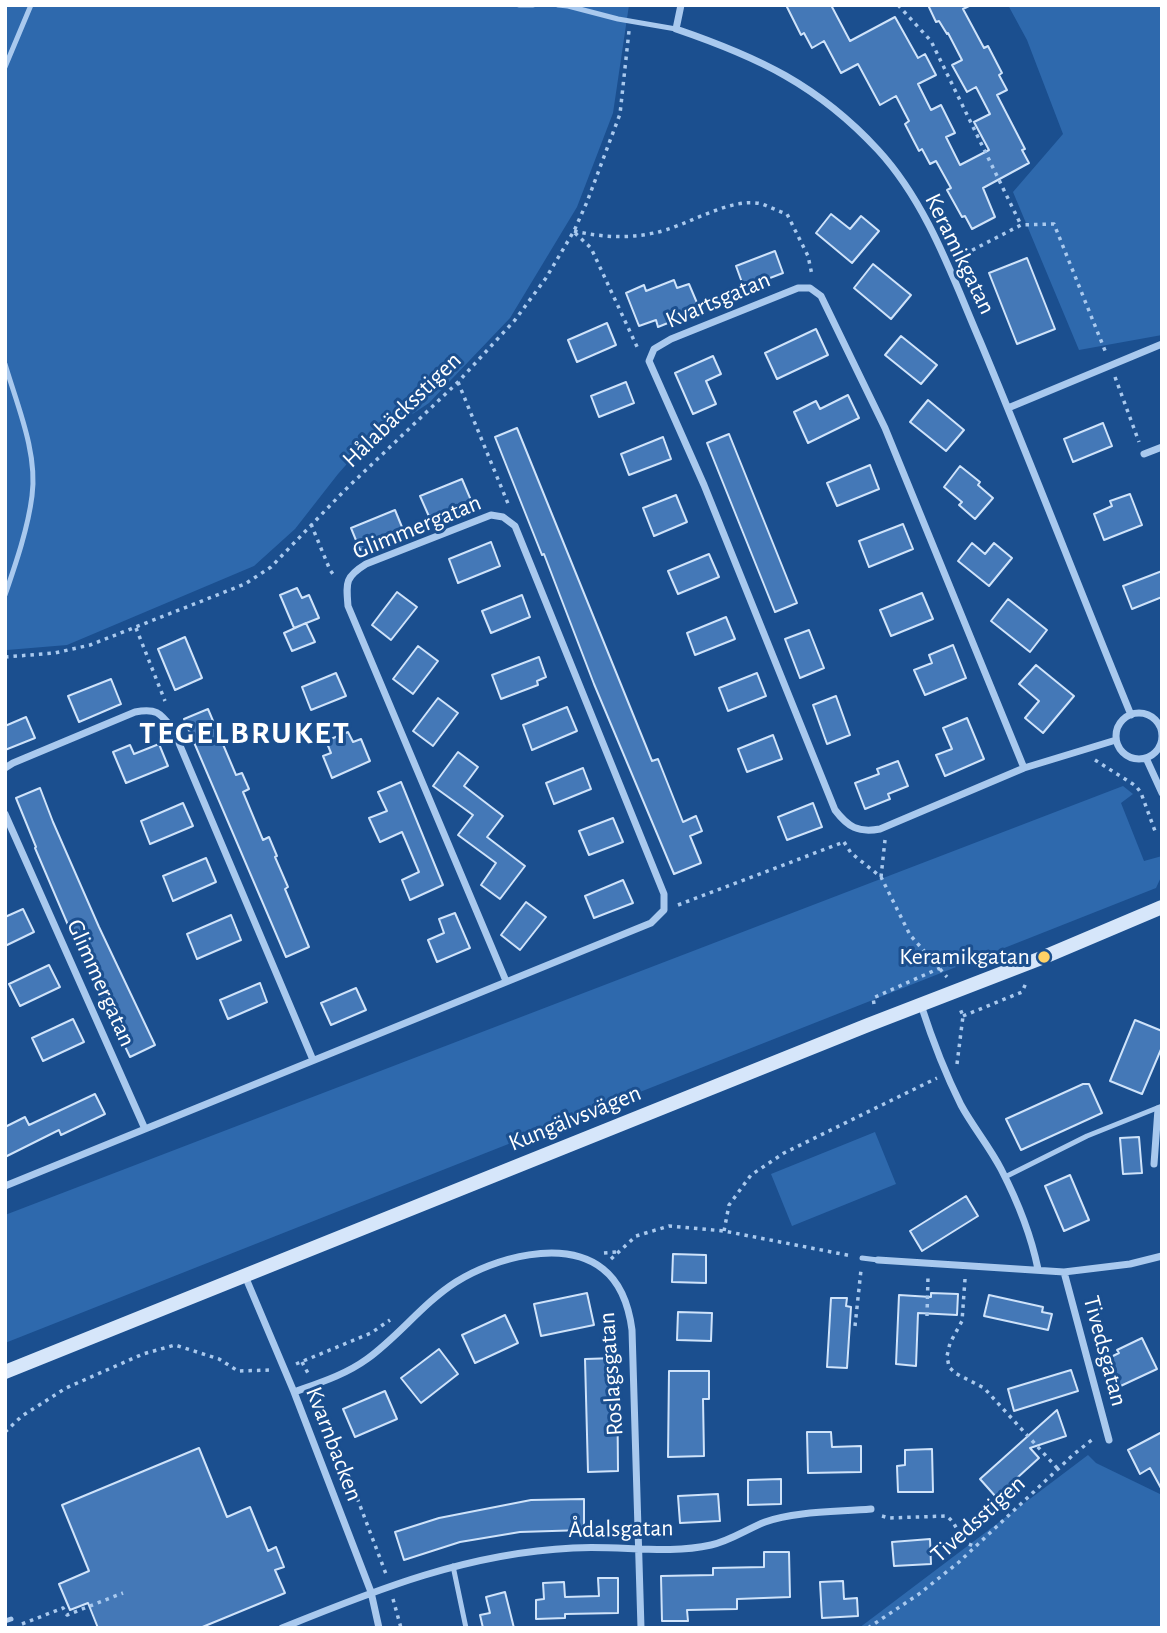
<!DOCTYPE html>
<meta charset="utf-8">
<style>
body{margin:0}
#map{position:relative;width:1167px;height:1633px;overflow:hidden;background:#1b4f8f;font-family:"Alegreya Sans",sans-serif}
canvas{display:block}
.frame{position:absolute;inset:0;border:7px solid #fff;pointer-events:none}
</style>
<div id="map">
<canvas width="1167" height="1633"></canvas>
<div class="frame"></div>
</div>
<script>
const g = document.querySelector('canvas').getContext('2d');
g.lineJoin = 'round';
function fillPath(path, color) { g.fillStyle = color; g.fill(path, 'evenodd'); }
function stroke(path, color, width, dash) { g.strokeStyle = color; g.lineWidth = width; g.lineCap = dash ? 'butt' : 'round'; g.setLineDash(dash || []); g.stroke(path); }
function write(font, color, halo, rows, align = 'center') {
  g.font = font + ' "Alegreya Sans",sans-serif'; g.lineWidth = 6; g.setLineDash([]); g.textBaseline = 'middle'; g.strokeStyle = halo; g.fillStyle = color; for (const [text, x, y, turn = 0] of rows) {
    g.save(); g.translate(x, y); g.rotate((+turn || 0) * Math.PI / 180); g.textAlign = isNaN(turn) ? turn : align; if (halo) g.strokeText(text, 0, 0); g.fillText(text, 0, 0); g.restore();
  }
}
fillPath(new Path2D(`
 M5 5H629L613 113 577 207 510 318 429 403 360 449 338 474 295 529 254 566 67 645 7 650H5Z
 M1008 5H1162V335L1079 350 1013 192 1063 134 1027 40Z
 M1123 786 1133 794 1121 803 1144 861 1162 856V875L1156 888 5 1343V1215Z
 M875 1132 896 1184 792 1226 771 1174Z
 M1088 1455 1096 1463 1162 1495V1628H859Z`), '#2e69ad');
const building = new Path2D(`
 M786 5H831L850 41 895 17 918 58 925 54 936 75 918 84 931 110 941 105 955 133 946 137 960 165 989 150 974 122 990 114 976 87 967 92 952 65 962 60 948 33 947 34 939 21 936 22 928 5H971L963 9 984 48 988 46 1002 73 999 75 1007 90 997 95 1025 149 1022 150 1029 163 983 188 995 217 972 229 965 216 962 217 947 190 951 188 936 161 930 164 922 149 919 151 905 124 909 121 896 96 880 105 858 64 841 73 824 41 812 48 804 33 801 35Z
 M831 214 850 229 861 216 879 231 852 263 816 233Z
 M775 251 783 273 744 288 736 266Z
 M1027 258 1055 329 1017 344 989 273Z
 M873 264 911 295 891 319 854 288Z
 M674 280 677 288 689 284 700 310 658 327 656 320 639 326 626 293 644 285 646 291Z
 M607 323 616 345 577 362 568 340Z
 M816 329 828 355 777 379 765 353Z
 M901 336 937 365 921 384 885 355Z
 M713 356 721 374 706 381 716 404 693 414 675 373Z
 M626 382 634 403 599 417 591 396Z
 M848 395 859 418 808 443 794 412 816 401 820 409Z
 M928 400 964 430 946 451 910 422Z
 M1103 423 1112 446 1073 462 1064 439Z
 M517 428 652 761 658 759 683 822 696 816 702 831 690 836 701 863 674 874 594 684 544 554 542 555 495 437Z
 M729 434 797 603 775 612 707 443Z
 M663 437 671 459 629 475 621 454Z
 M870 465 879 489 837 506 827 483Z
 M960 466 980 482 978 485 993 498 975 519 959 505 962 502 944 487Z
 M462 479 473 505 431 521 420 496Z
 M1130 494 1142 525 1104 540 1094 514 1112 506 1110 501Z
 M676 495 687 522 654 536 643 508Z
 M395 510 404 532 360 550 351 528Z
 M903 524 913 549 869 567 859 541Z
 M491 542 500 566 458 583 449 559Z
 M972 543 985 554 994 543 1012 558 989 586 958 561Z
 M709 554 719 577 678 594 668 571Z
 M1162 571V597L1132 609 1123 586Z
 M297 588 302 598 309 595 319 618 294 628 280 595Z
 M397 592 417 607 391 640 372 625Z
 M922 593 933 619 891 636 880 610Z
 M522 595 530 617 491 633 482 611Z
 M1008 599 1047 630 1030 652 991 621Z
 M726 617 735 639 695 655 687 633Z
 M306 623 315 642 292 651 284 633Z
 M809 630 824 668 800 678 785 639Z
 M185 637 202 678 175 690 158 649Z
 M953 645 966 678 925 695 914 670 932 663 929 655Z
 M418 646 438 661 413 694 393 679Z
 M539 657 546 677 537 681 538 685 501 699 492 675Z
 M1036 665 1074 696 1043 733 1025 718 1039 701 1019 684Z
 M336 673 346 696 311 710 302 687Z
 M757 673 766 696 728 711 719 688Z
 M111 679 121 704 79 722 68 696Z
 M836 696 850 735 827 744 813 705Z
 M438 698 458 713 433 746 413 731Z
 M567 707 577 731 532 750 523 725Z
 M208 709 236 775 242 773 249 789 243 792 263 840 269 837 277 856 275 857 288 887 285 889 309 947 286 957 184 719Z
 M26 717 35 738 5 750V726Z
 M967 718 984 759 945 776 936 755 952 749 943 728Z
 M348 732 353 742 361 739 370 761 332 778 323 756 331 753 326 741Z
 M773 735 782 759 747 772 738 749Z
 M159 744 168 766 126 783 113 752 130 745 134 754Z
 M458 752 478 767 464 786 503 816 487 837 525 866 500 899 481 885 496 863 458 835 473 815 433 786Z
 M898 761 908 786 888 794 890 799 865 809 855 783 879 774 877 769Z
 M583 768 591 789 554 804 546 783Z
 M401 782 443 885 410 900 402 880 419 872 402 832 380 842 369 818 387 811 378 792Z
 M40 788 53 822 99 927 155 1045 130 1057 74 939 35 848 36 847 16 798Z
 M183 803 193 826 150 844 141 821Z
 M813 803 822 827 787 840 778 817Z
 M613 818 623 842 589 855 579 831Z
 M206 858 216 882 173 901 163 876Z
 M623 880 633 903 594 918 585 896Z
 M526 902 546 917 520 950 501 935Z
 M23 909 34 932 5 946V917Z
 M455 913 470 948 437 962 428 940 444 933 439 919Z
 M231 915 241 940 197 959 187 934Z
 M49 965 60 987 20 1006 9 984Z
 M260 983 267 1002 228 1019 220 1000Z
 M356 988 366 1010 331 1025 321 1003Z
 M73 1019 84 1042 43 1061 32 1038Z
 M1135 1020 1162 1031V1047L1142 1094 1110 1081Z
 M1083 1084H1089L1102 1113 1021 1150 1006 1119Z
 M95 1094 105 1114 61 1135 59 1130 5 1157V1127L25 1117 29 1125Z
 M1139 1137 1142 1173 1123 1174 1120 1138Z
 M1070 1175 1089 1220 1064 1231 1045 1186Z
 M966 1196 978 1216 922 1251 910 1231Z
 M673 1254 706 1255V1283L672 1282Z
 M587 1293 594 1325 541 1336 534 1304Z
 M931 1293 958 1294 957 1315 918 1313 916 1366 896 1364 899 1295 931 1297Z
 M989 1295 1043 1307 1042 1312 1052 1314 1048 1330 984 1316Z
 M831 1298H847L846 1306 851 1307 847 1368 827 1367Z
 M678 1312 712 1313 711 1341 677 1340Z
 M505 1315 518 1343 475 1363 462 1335Z
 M1142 1338 1157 1369 1112 1390 1101 1362 1119 1353 1117 1350Z
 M439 1349 458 1374 421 1403 401 1378Z
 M617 1358 618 1471 588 1472 585 1359Z
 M1071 1370 1078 1391 1014 1411 1008 1389Z
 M669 1371H709V1399H703L704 1456 668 1457Z
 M385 1391 397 1419 355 1437 343 1409Z
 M1057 1410 1066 1436 1030 1448 1039 1458 996 1497 980 1479Z
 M807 1432H831L832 1447 861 1446V1472L808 1473Z
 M1162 1432V1490L1150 1468 1140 1474 1128 1450Z
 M199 1448 227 1517 250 1507 268 1551 276 1547 284 1567 275 1570 285 1593 200 1628H98L88 1603 70 1610 59 1584 89 1571 62 1505Z
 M932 1449 933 1492H898L897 1466 905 1465V1450Z
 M781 1479V1504L748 1505V1480Z
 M718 1494 720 1521 680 1523 678 1496Z
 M584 1499V1530L520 1532 460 1542 404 1560 395 1532 439 1518 531 1500Z
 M930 1539 931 1564 894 1566 892 1542Z
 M764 1552H789L790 1597 737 1599V1609L687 1610 688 1621H662L661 1576 713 1575V1568L764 1567Z
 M598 1578H618V1613L565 1614V1618L536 1619V1600L544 1599 543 1583 564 1582 565 1597 599 1596Z
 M843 1581 844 1599 857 1598 858 1616 822 1618 820 1582Z
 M505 1592 514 1628H483L480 1615 490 1613 486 1597Z`);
fillPath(building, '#4478b7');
stroke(building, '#cfe3fa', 2);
stroke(new Path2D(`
 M898 5 931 41 1021 225
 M574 231C601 237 626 239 654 233 686 227 730 196 762 204 770 207 778 211 787 214L808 256 812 275
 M575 233 591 248 639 351
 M957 258 1021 225 1054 224 1106 353
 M1115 377 1139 442
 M458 382 509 506
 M311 524 330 570 335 577
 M136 628 165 701
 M5 657 55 653 90 645 245 584 271 567 345 490 458 382 515 320 546 278 574 231 587 202 620 114 629 31
 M1095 760 1136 786 1141 793 1155 831
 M844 842 851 853 881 877 910 935 947 977
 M881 877 885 840
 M678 905 844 842
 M874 1004 873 998 940 968
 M963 1016 1022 992 1026 983
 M957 1064 963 1016 959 1006
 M724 1231 729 1205 751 1175 784 1153 937 1078
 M604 1253 616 1252
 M611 1259 636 1236 669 1226 724 1231 852 1256
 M965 1279 962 1321 950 1343 947 1356 949 1367 955 1373 984 1388 1058 1469
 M927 1316 928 1277
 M855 1326 861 1270
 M302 1362 309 1375
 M296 1364 371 1333 390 1320
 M318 1395 386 1574
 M5 1432 22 1416 66 1388 143 1354 175 1345 219 1359 238 1371 272 1370
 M882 1516 889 1518 947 1516 953 1522 964 1542 976 1547
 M393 1599 401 1628
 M22 1624 63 1608 67 1615 123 1593
 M868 1628 919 1594 959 1562 1074 1454 1093 1439H1096`), '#a9c9ee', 3.5, [3.5, 5]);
stroke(new Path2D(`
 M519 5H533
 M558 5 568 6 618 19 676 29
 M5 67 31 5
 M5 364C17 405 38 453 32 496 28 528 16 563 5 595
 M1005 1177 1087 1136 1162 1106
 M862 1258 878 1260
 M453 1566 466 1628
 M5 1621 11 1619`), '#a9c9ee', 5);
stroke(new Path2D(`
 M681 5 676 29C758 57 818 85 878 150 927 203 952 276 980 341 1032 465 1080 591 1131 715
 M1008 408 1162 344
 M1144 454 1162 447
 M1116 736a23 23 0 1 1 46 0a23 23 0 1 1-46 0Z
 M1146 758 1162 793
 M5 768 13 763 135 712C157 708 160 713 173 729L313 1060
 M1024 768 885 428 821 296 810 288H798L671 339 654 349 649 361 704 485 835 810C848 827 858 833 880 829L1024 768 1116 740
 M5 814 145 1129
 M921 1005C932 1039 945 1073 961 1105 973 1127 989 1146 1001 1169 1017 1200 1031 1235 1038 1269
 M1154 1164 1158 1109
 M5 1186 651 923 664 910V894L515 526 503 517 491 515 366 564C345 577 346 582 348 606L506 981
 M878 1260 1064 1272 1130 1264 1162 1256
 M1064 1272 1109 1440
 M245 1276 294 1392 371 1592 379 1628
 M294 1392C319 1383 345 1375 367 1359 399 1336 423 1303 456 1282 494 1258 564 1238 603 1269 622 1284 629 1307 632 1330L641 1628
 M282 1628C378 1589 468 1553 573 1548 619 1545 667 1555 711 1545 730 1541 747 1529 765 1522 795 1511 839 1512 871 1509`), '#a9c9ee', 7);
stroke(new Path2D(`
 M5 1372 868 1025 1044 957 1162 907`), '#d6e6fa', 14);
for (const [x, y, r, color] of [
 [1044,957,7,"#ffd166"]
]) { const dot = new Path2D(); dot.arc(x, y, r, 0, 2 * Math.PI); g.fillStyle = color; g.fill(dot); stroke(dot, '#1b4f8f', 2.5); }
write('24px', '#fff', '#1b4f8f', [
 ["Keramikgatan",960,254,64],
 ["Kvartsgatan",718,300,-23],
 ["Hålabäcksstigen",402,410,-44],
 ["Glimmergatan",417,527,-22],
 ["Glimmergatan",101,983,66],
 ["Kungälvsvägen",575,1118,-22],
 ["Tivedsgatan",1105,1351,75],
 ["Roslagsgatan",611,1374,-94],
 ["Kvarnbacken",334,1444,69],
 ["Tivedsstigen",978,1519,-42],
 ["Ådalsgatan",621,1529,-1]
]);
write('24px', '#fff', '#1b4f8f', [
 ["Keramikgatan",1030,957]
], 'right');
g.letterSpacing = '2px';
write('bold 32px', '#fff', '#1b4f8f', [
 ["TEGELBRUKET",245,733]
]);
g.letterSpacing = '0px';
</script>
